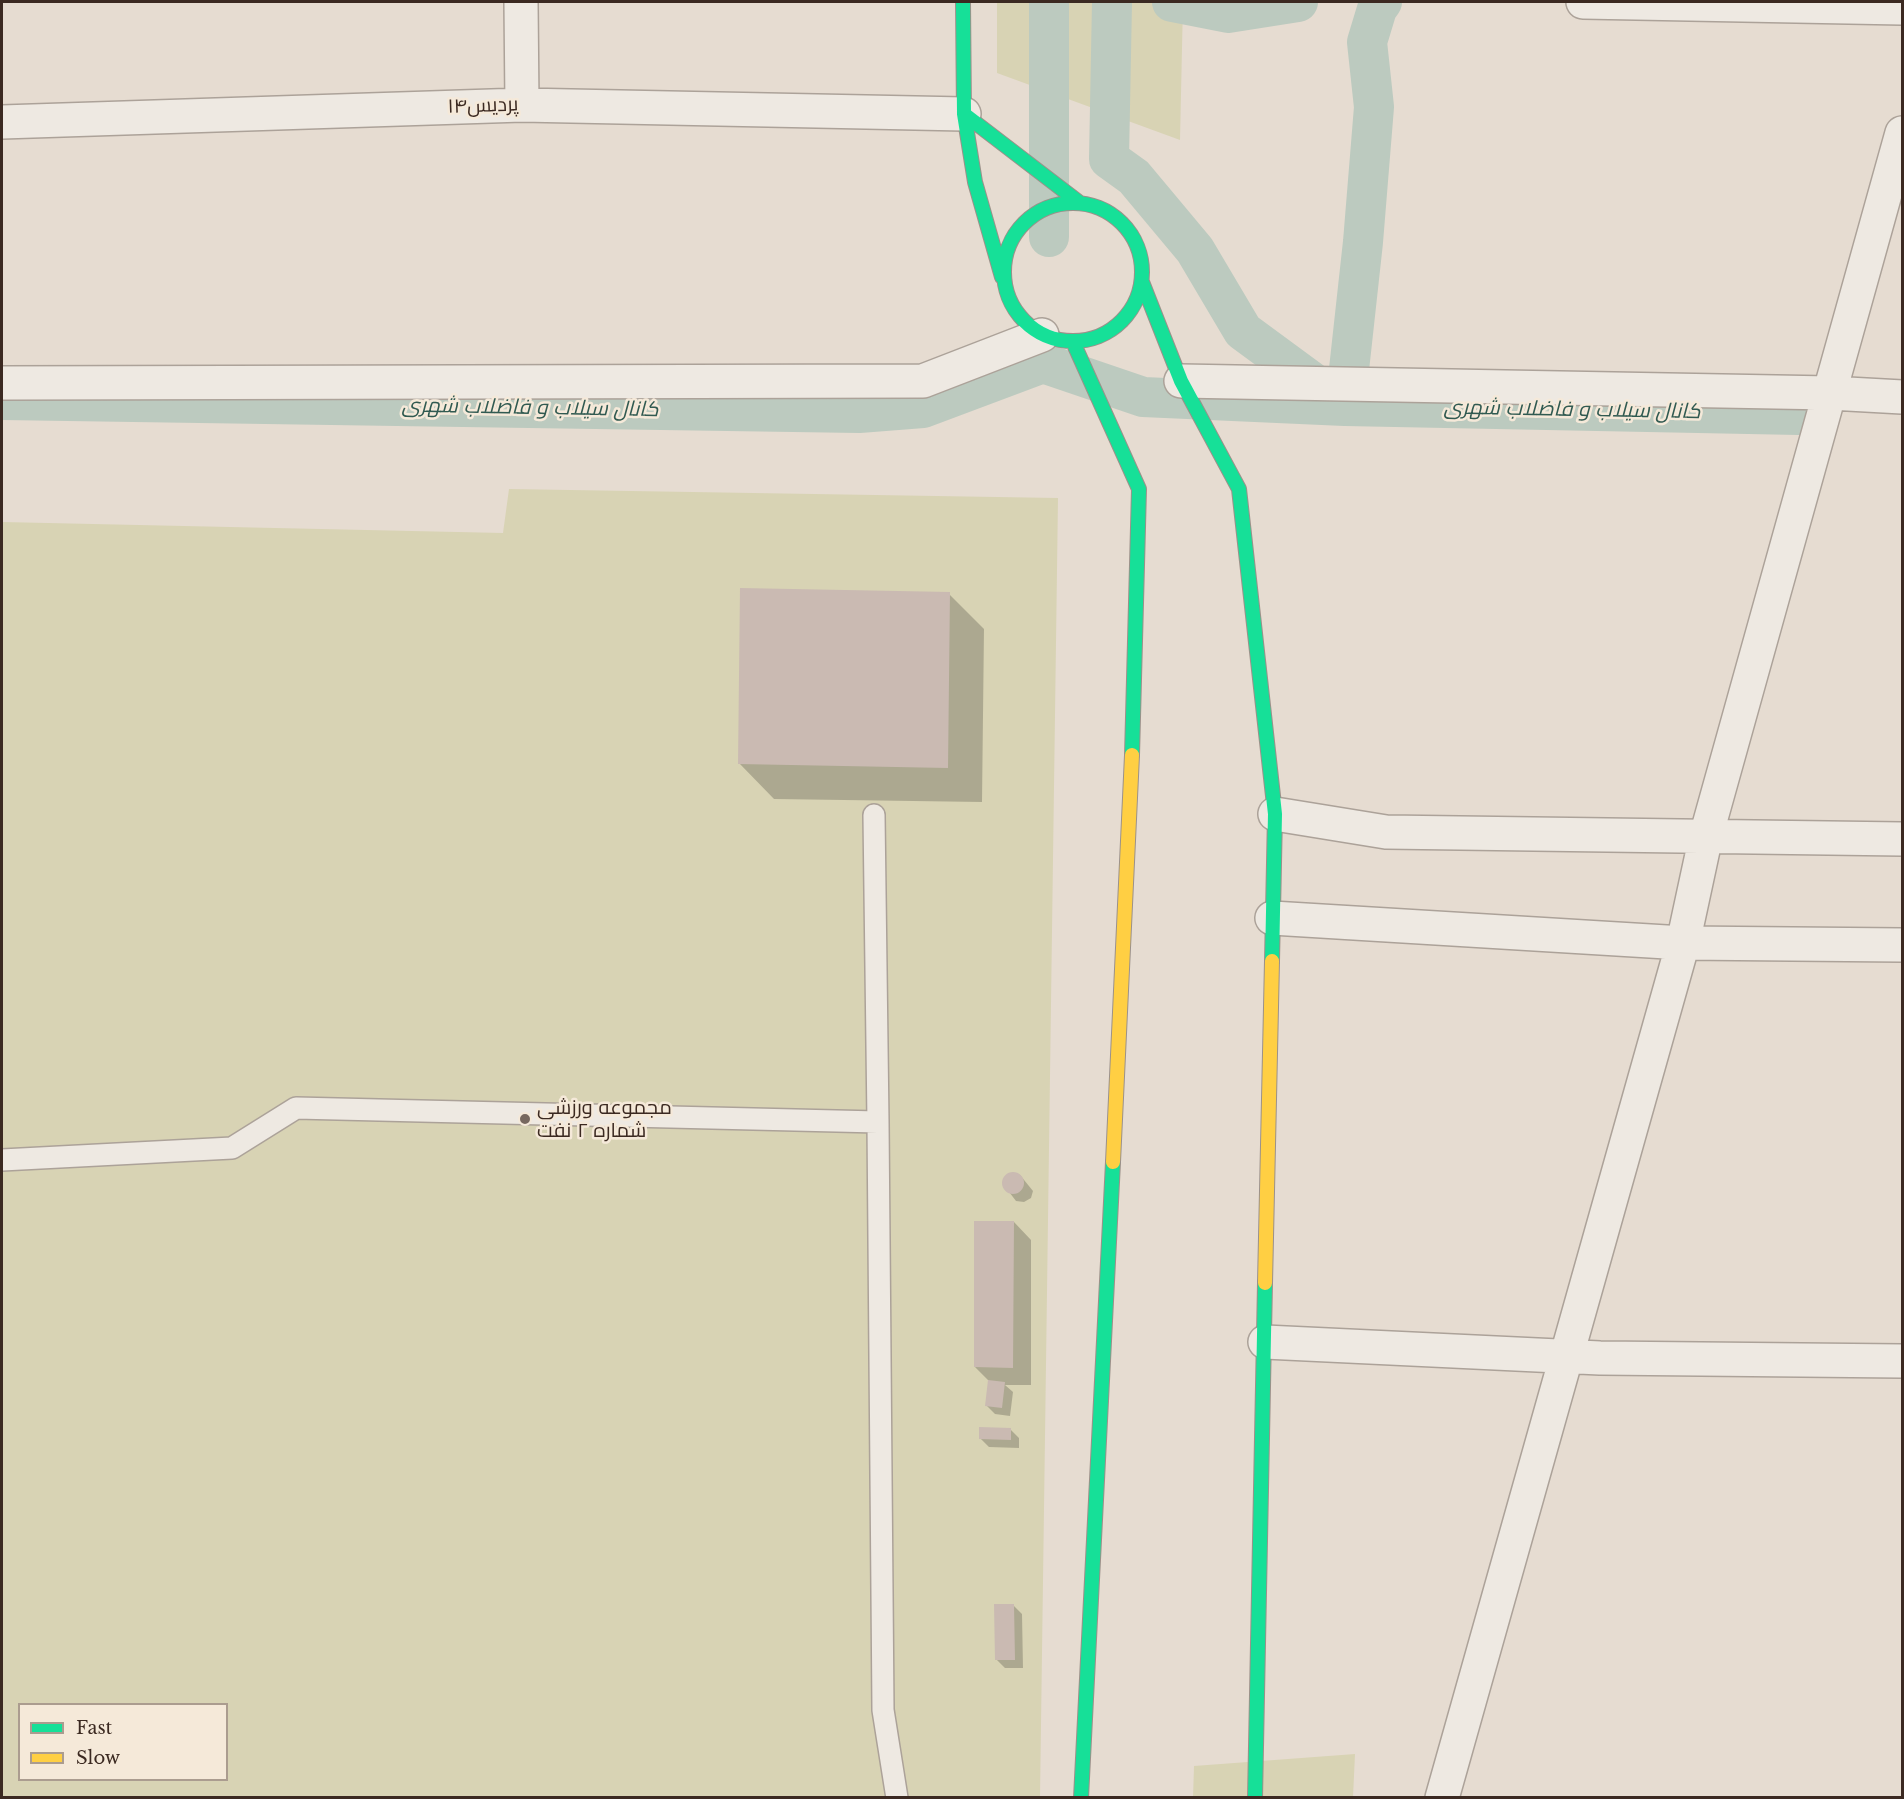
<!DOCTYPE html>
<meta charset="utf-8">
<style>
body{margin:0}
#map{position:relative;width:1904px;height:1799px;overflow:hidden;background:#e6dcd1;font-family:"Libre Baskerville",serif}
canvas{display:block}
.frame{position:absolute;inset:0;border:3px solid #3b2921;pointer-events:none}
.legend{position:absolute;left:18px;top:1703px;width:210px;height:78px;box-sizing:border-box;background:#f5e9d9;border:2px solid #ab9c8f;margin:0;padding:8px 10px;list-style:none;font-size:18px;color:#3b2921}
.legend li{display:flex;align-items:center;gap:12px;height:30px}
.legend b{width:30px;border:2px solid #ab9c8f}
</style>
<div id="map">
<canvas width="1904" height="1799"></canvas>
<div class="frame"></div>
<ul class="legend">
<li><b style="height:8px;background:#16e098"></b>Fast</li>
<li><b style="height:8px;background:#ffcf43"></b>Slow</li>
</ul>
</div>
<script>
const g = document.querySelector('canvas').getContext('2d');
g.lineJoin = 'round';
function fillPath(path, color) { g.fillStyle = color; g.fill(path, 'evenodd'); }
function stroke(path, color, width, dash) { g.strokeStyle = color; g.lineWidth = width; g.lineCap = dash ? 'butt' : 'round'; g.setLineDash(dash || []); g.stroke(path); }
function write(font, color, halo, rows, align = 'center') {
  g.font = font + ' "Libre Baskerville",Cairo,serif'; g.lineWidth = 5; g.setLineDash([]); g.textBaseline = 'middle'; g.strokeStyle = halo; g.fillStyle = color; for (const [text, x, y, turn = 0] of rows) {
    g.save(); g.translate(x, y); g.rotate((+turn || 0) * Math.PI / 180); g.textAlign = isNaN(turn) ? turn : align; if (halo) g.strokeText(text, 0, 0); g.fillText(text, 0, 0); g.restore();
  }
}
fillPath(new Path2D(`
 M997 2H1183L1180 140 997 73Z
 M509 489 1058 498 1040 1797 2 1798V522L503 533ZM20 1704H226V1780H20Z
 M1355 1754 1353 1797 1193 1798 1194 1766Z`), '#d8d3b4');
fillPath(new Path2D(`
 M949 594 984 629 982 802 774 799 739 763Z
 M1012 1173 1020 1175 1033 1191 1031 1198 1024 1202 1016 1201 1003 1184 1005 1177Z
 M1014 1222 1031 1240V1385H1005L1013 1392 1010 1416 995 1414 987 1406 989 1381 975 1367Z
 M1010 1429 1019 1438V1448L989 1447 980 1438Z
 M1013 1605 1022 1614 1023 1668H1005L996 1659Z`), '#0003');
stroke(new Path2D(`
 M1049 2V237
 M1112 2 1109 159 1134 177 1195 250 1243 331 1345 406 1363 242 1374 107 1367 42 1377 9 1382 2
 M1172 2 1228 13 1298 2
 M2 400 859 413 923 408 1043 363 1143 397 1345 406 1799 415`), '#bccabf', 40);
fillPath(new Path2D(`
 M740 588 950 592 948 768 738 764Z
 M1002 1183a11 11 0 1 1 22 0a11 11 0 1 1-22 0Z
 M974 1221H1014L1013 1368 974 1367Z
 M988 1380 1005 1382 1002 1408 985 1406Z
 M979 1427 1011 1428V1440L979 1439Z
 M994 1604H1014L1015 1660H995Z`), '#cabab2');
const lane = new Path2D(`
 M874 815 878 1122
 M2 1160 232 1148 296 1108 878 1122 883 1710 897 1798`);
const street = new Path2D(`
 M521 2 522 105
 M1583 2 1902 8
 M2 122 522 105 964 114
 M1181 381 1830 393 1902 397
 M2 383 923 381 1042 335
 M1275 814 1386 832 1902 839
 M1272 918 1683 943 1902 945
 M1265 1342 1600 1358 1902 1361
 M1442 1798 1683 943 1706 836 1902 133`);
const fast = new Path2D(`
 M963 2 964 114
 M1004 272a69 69 0 1 1 138 0a69 69 0 1 1-138 0Z
 M1002 277 975 182 964 114 1080 203
 M1142 282 1181 381 1239 489 1275 814 1272 961
 M1073 342 1139 489 1132 755
 M1081 1798 1113 1162
 M1255 1798 1265 1283`);
const slow = new Path2D(`
 M1113 1162 1132 755
 M1265 1283 1272 961`);
stroke(lane, '#aca299', 24);
stroke(street, '#aca299', 36);
stroke(fast, '#9b918a', 16);
stroke(slow, '#9b918a', 16);
stroke(lane, '#eee9e2', 21);
stroke(street, '#eee9e2', 33);
stroke(fast, '#16e098', 14);
stroke(slow, '#ffcf43', 14);
for (const [x, y, r, color] of [
 [525,1119,6,"#77685f"]
]) { const dot = new Path2D(); dot.arc(x, y, r, 0, 2 * Math.PI); g.fillStyle = color; g.fill(dot); stroke(dot, '#f5e9d9', 2); }
write('20px', '#3b2921', '#f5e9d9', [
 ["پردیس۱۴",483,106,-2]
]);
write('20px', '#3b2921', '#f5e9d9', [
 ["مجموعه ورزشی",537,1108],
 ["شماره ۲ نفت",537,1131]
], 'left');
write('italic 21px', '#315a51', '#f5e9d9', [
 ["کانال سیلاب و فاضلاب شهری",530,408,1],
 ["کانال سیلاب و فاضلاب شهری",1572,410,1]
]);
</script>
